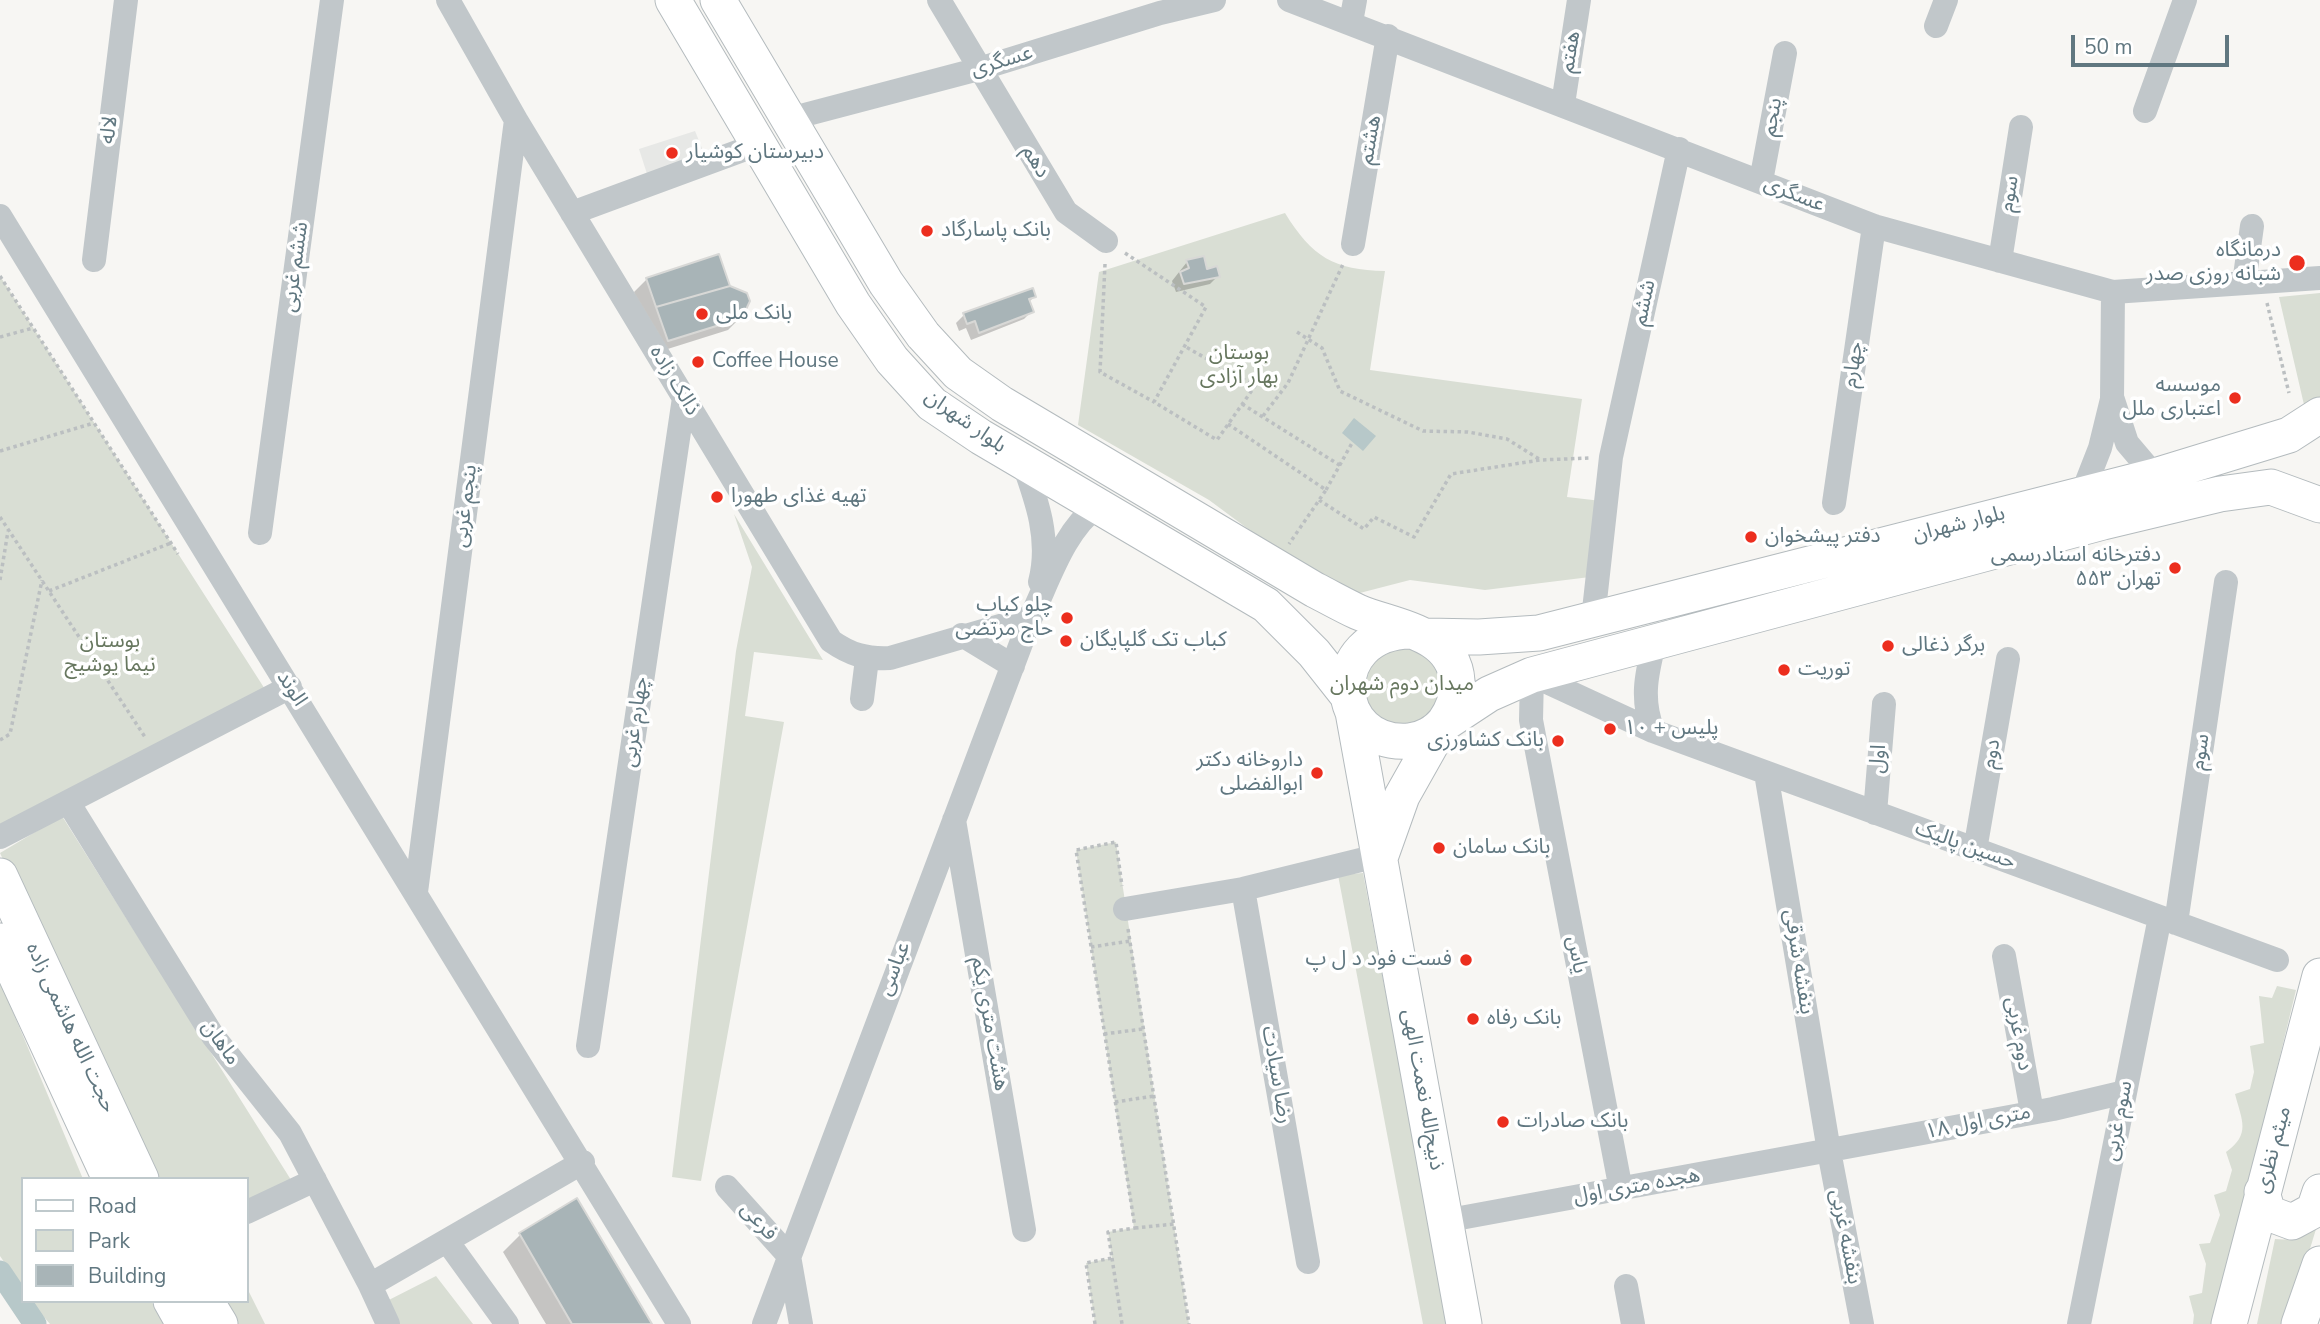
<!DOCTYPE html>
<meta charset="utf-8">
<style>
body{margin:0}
#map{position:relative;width:2320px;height:1324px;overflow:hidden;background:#f7f6f3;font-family:"Nunito Sans",sans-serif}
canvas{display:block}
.legend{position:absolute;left:21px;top:1177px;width:228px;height:126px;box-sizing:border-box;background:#fff;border:2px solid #bfc9cc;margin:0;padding:9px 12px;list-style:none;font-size:21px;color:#607780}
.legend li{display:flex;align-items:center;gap:14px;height:35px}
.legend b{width:35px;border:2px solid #bfc9cc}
.scale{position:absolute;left:2071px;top:35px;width:158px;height:32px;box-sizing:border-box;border:4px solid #607780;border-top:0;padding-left:9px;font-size:21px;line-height:24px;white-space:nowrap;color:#607780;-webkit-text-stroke:5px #fff;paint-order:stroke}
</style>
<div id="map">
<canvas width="2320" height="1324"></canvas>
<ul class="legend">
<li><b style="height:9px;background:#fff"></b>Road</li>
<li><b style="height:19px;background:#d9ded4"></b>Park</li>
<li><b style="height:19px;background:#a8b4b7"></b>Building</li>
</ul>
<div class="scale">50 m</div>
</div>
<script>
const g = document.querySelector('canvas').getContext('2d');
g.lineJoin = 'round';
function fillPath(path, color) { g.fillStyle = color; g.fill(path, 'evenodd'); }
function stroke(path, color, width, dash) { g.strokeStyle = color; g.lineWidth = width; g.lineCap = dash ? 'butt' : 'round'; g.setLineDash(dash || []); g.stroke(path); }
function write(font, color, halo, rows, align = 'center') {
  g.font = font + ' "Nunito Sans","Noto Sans Arabic",sans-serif'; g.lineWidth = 7; g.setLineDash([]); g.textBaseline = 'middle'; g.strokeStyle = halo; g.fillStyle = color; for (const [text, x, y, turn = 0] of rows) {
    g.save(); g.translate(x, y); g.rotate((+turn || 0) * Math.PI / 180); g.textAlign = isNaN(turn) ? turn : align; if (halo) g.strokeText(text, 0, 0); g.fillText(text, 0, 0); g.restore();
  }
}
fillPath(new Path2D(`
 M695 131 706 158 648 177 639 149Z`), '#e7e8e6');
fillPath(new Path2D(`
 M1285 213C1312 257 1334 270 1385 271L1370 370 1582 399 1567 497 1610 502 1598 576 1485 590 1410 580 1352 595 1282 554 1209 500 1078 425 1099 272Z
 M0 276 270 697 0 829Z
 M2320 293V398L2305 409 2279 297Z
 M734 514 823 660 754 652 745 716 784 722 701 1181 672 1177 736 651 752 567Z
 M1364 686a38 38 0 1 1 76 0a38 38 0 1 1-76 0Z
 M62 816 298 1191 247 1211V1179H152L0 853Z
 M1116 842 1189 1324H1095L1086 1263 1112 1258 1108 1232 1134 1228 1076 850Z
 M1363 873 1448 1324H1423L1338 875Z
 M0 981 83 1179H23V1290L0 1256Z
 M2277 986 2296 990 2215 1324H2193L2194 1315 2189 1296 2202 1293 2206 1264 2199 1244 2210 1243 2220 1215 2214 1195 2226 1191 2232 1170 2226 1152C2251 1134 2242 1121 2235 1094L2250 1089 2254 1072 2250 1046 2264 1043 2259 996 2272 998Z
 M2320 1216 2287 1324H2257L2275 1239C2298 1241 2307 1236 2320 1216Z
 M436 1276 473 1324H388L379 1305Z
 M247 1288 265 1324H236L222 1301H247Z
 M30 1301H151L165 1324H50Z`), '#d9ded4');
fillPath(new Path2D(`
 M1354 418 1376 436 1363 451 1342 433Z`), '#b7c8c9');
fillPath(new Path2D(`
 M1187 262 1206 271 1218 276 1210 284 1176 292 1172 281Z
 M647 279 741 317 728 330 655 353 634 292Z
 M1034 297 1029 302 1032 311 1024 319 971 340 966 328 959 331 956 323 964 315Z
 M577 1201 650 1324H546L503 1252 520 1235Z`), '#0003');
stroke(new Path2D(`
 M0 1272 35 1324`), '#b7c8c9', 23);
const building = new Path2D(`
 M719 254 730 286 656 307 646 278Z
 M1204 256 1207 269 1217 266 1220 277 1184 284 1180 272 1189 268 1186 260Z
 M730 286 747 293 750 301 742 318 668 341 656 307Z
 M1033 288 1036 297 1029 299 1034 312 979 333 975 321 967 324 963 313Z
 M577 1198 652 1324H572L519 1233Z`);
fillPath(building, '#a8b4b7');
stroke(building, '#d8d8d6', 2);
const secondary = new Path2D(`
 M673 0 853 304 892 360 932 404 981 437 1266 605 1314 653 1348 696
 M718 0 886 283 923 335 958 373 1002 404 1315 590C1329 597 1343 605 1358 612 1393 627 1454 632 1457 681 1458 696 1454 708 1445 721 1437 732 1422 740 1409 741 1331 747 1323 633 1410 631
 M1426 636 1479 637 1539 633 2155 476 2289 435 2320 415
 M1353 712 1464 1324
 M1381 855 1402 796 1442 725 1489 694 1532 675 2103 522 2220 494 2271 487 2320 505
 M0 876 141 1179
 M0 941 110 1179
 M2262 1192 2268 1213 2292 1222 2314 1210 2320 1192
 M171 1301 184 1324
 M206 1301 220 1324
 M2229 1324 2320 976
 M2299 1324 2320 1264`);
stroke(secondary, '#b4bbbe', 37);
stroke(new Path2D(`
 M1125 253 1206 307 1154 402 1217 440 1255 386 1186 347
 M1105 264 1100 372 1154 402
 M0 276 178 554
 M2267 303 2289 393
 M1297 332 1322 348 1340 391 1423 431 1468 432 1507 439 1539 459
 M0 337 33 328
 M1242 404 1341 466
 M1263 416 1288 383 1344 262
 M1228 424 1326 490 1289 544
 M0 451 94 423
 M1326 490 1352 443
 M1319 500 1364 529 1374 517 1414 537 1451 474 1540 460 1590 458
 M0 517 145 737
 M0 580 8 531
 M49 591 171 543
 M0 740 10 734 42 580
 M1128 929 1189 1324
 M1091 947 1130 941
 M1104 1034 1143 1029
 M1115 1102 1154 1096
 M1135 1228 1174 1224
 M1112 1258 1122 1324
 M1095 1324 1086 1263 1112 1258 1108 1232 1135 1228 1076 850 1116 842 1122 886`), '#bbbfc1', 3.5, [3.5, 3.5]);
stroke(new Path2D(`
 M448 0 516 120 831 641C851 655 866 659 890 658L1031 617
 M939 0 1066 212 1106 241
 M1289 0 1874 226 2113 292 2320 278
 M1351 22 1355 0
 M1936 26 1946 0
 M1563 104 1579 0
 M2145 111 2185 0
 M789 119 979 69 1160 13 1214 0
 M1761 181 1785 53
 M572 213 759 144
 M0 216 679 1324
 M1353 244 1388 36
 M94 260 126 0
 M2000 261 2021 127
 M2244 283 2252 226
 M2113 400 2127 443 2155 476
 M1023 462C1037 501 1051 540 1040 582
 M2082 494 2100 448 2112 399 2113 292
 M1834 503 1874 226
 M260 533 332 0
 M1593 619 1611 457 1679 149
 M962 635 1013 666
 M862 699 867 659
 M1653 731C1641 700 1646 676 1654 644
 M1766 773 1829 1151 1862 1324
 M68 802 213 1036 290 1133 370 1285
 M1875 813 1884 704
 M954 820 1024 1230
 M0 837 290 687
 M1975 850 2008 659
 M1243 889 1308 1262
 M416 892 516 120
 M1125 909 1243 889 1381 855
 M2176 923 2226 582
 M2004 956 2032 1112
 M588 1046 684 398
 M727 1187 789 1256 801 1324
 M1621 1190 1531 720 1532 675 1653 731 2277 960
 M247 1212 315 1180
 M1444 1221 2053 1109 2125 1092
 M447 1241 507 1324
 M1626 1286 1633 1324
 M388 1324 370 1285 583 1162
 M764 1324 1031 617C1049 580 1064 530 1098 506
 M2079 1324 2160 917`), '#c1c7ca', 24);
stroke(secondary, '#fff', 35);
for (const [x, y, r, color] of [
 [672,153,7,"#ec2e1e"],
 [927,231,7,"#ec2e1e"],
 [2297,263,9,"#ec2e1e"],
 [702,314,7,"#ec2e1e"],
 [698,362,7,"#ec2e1e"],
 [2235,398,7,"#ec2e1e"],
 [717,497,7,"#ec2e1e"],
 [1751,537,7,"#ec2e1e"],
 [2175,568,7,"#ec2e1e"],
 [1067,618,7,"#ec2e1e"],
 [1066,641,7,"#ec2e1e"],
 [1888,646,7,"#ec2e1e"],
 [1784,670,7,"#ec2e1e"],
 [1610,729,7,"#ec2e1e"],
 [1558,741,7,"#ec2e1e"],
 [1317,773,7,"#ec2e1e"],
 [1439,848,7,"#ec2e1e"],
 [1466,960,7,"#ec2e1e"],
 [1473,1019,7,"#ec2e1e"],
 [1503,1122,7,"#ec2e1e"]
]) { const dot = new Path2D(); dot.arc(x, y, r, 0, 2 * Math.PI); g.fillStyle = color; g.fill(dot); stroke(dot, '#fff', 2.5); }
write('21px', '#607780', '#fff', [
 ["هفتم",1571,52,-81],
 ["عسگری",1002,62,-17],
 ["پنجم",1773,117,-80],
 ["لاله",110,130,-83],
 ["هشتم",1371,140,-80],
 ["دهم",1035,162,58],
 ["سوم",2010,194,-81],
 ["عسگری",1794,195,22],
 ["ششم غربی",296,267,-82],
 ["ششم",1645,303,-78],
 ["چهارم",1854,365,-82],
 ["ذالک زاده",674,381,59],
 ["بلوار شهران",965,422,35],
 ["پنجم غربی",466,506,-83],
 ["بلوار شهران",1959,525,-14],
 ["الوند",291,689,58],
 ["چهارم غربی",636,722,-82],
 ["سوم",2201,752,-82],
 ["دوم",1992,754,-80],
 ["اول",1879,759,-86],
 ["حسین پالیک",1965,846,20],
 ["یاس",1576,955,79],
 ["بنفشه شرقی",1798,962,81],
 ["عباسی",895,969,-69],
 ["هشت متری یکم",989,1024,80],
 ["حجت الله هاشمی زاده",70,1028,65],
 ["دوم غربی",2018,1034,80],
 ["ماهان",220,1043,54],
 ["رضا سیادت",1276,1075,80],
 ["ذبیح‌الله نعمت الهی",1422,1090,80],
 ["سوم غربی",2119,1121,-79],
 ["۱۸ متری اول",1978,1123,-11],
 ["میثم نظری",2274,1150,-75],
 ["هجده متری اول",1637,1187,-10],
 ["فرعی",758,1222,48],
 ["بنفشه غربی",1845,1237,79]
]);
write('21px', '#607780', '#fff', [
 ["دبیرستان کوشیار",686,153],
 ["بانک پاسارگاد",941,231],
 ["درمانگاه",2281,251,"right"],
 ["شبانه روزی صدر",2281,275,"right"],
 ["بانک ملی",716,314],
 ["Coffee House",712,362],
 ["موسسه",2221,386,"right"],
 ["اعتباری ملل",2221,410,"right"],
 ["تهیه غذای طهورا",731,497],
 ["دفتر پیشخوان",1765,537],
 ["دفترخانه اسنادرسمی",2161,556,"right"],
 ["۵۵۳ تهران",2161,580,"right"],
 ["چلو کباب",1053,606,"right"],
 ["حاج مرتضی",1053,630,"right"],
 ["کباب تک گلپایگان",1080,641],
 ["برگر ذغالی",1902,646],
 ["توریت",1798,670],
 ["پلیس + ۱۰",1624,729],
 ["بانک کشاورزی",1544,741,"right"],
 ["داروخانه دکتر",1303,761,"right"],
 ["ابوالفضلی",1303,785,"right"],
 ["بانک سامان",1453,848],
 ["فست فود د ل پ",1452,960,"right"],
 ["بانک رفاه",1487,1019],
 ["بانک صادرات",1517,1122]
], 'left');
write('21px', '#67775f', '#fff', [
 ["بوستان",1239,354],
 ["بهار آزادی",1239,378],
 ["بوستان",110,642],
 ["نیما یوشیج",110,666],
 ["میدان دوم شهران",1402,685]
]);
</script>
